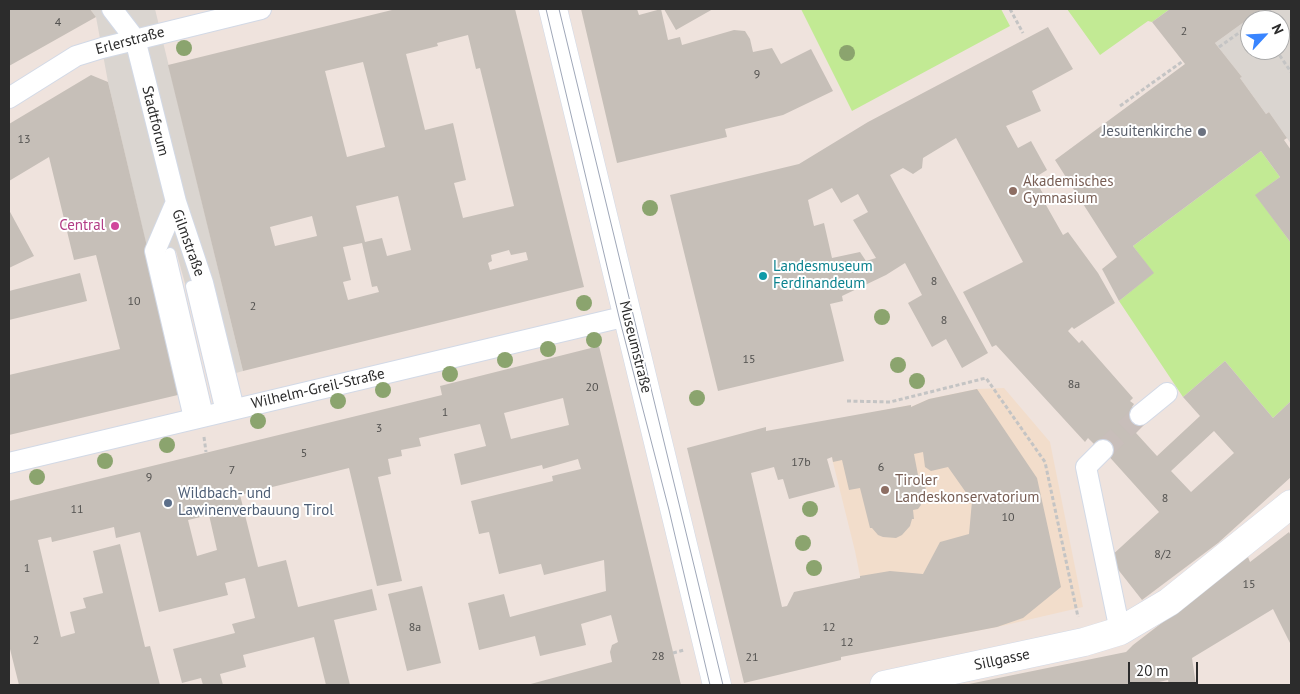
<!DOCTYPE html>
<meta charset="utf-8">
<style>
body{margin:0}
#map{position:relative;width:1300px;height:694px;overflow:hidden;background:#efe3dd;font-family:"PT Sans",sans-serif}
canvas{display:block}
.frame{position:absolute;inset:0;border:10px solid #2c2c2c;pointer-events:none}
.north{position:absolute;left:1240px;top:10px;width:50px;height:50px;box-sizing:border-box;background:#fff;border:1px solid #ababab;border-radius:50%;rotate:65deg;font-size:14px;font-weight:700;line-height:20px;text-align:center;color:#2c2c2c}
.north::after{content:'';display:block;margin:auto;width:18px;height:22px;background:#3985ff;clip-path:polygon(50% 0,100% 100%,50% 72%,0 100%)}
.scale{position:absolute;left:1128px;top:662px;width:70px;height:22px;box-sizing:border-box;border:2px solid #2c2c2c;border-top:0;padding-left:6px;font-size:15px;line-height:18px;white-space:nowrap;color:#2c2c2c;-webkit-text-stroke:4px #fff;paint-order:stroke}
</style>
<div id="map">
<canvas width="1300" height="694"></canvas>
<div class="frame"></div>
<div class="north">N</div>
<div class="scale">20 m</div>
</div>
<script>
const g = document.querySelector('canvas').getContext('2d');
g.lineJoin = 'round';
function fillPath(path, color) { g.fillStyle = color; g.fill(path, 'evenodd'); }
function stroke(path, color, width, dash) { g.strokeStyle = color; g.lineWidth = width; g.lineCap = dash ? 'butt' : 'round'; g.setLineDash(dash || []); g.stroke(path); }
function write(font, color, halo, rows, align = 'center') {
  g.font = font + ' "PT Sans",sans-serif'; g.lineWidth = 4; g.setLineDash([]); g.textBaseline = 'middle'; g.strokeStyle = halo; g.fillStyle = color; for (const [text, x, y, turn = 0] of rows) {
    g.save(); g.translate(x, y); g.rotate((+turn || 0) * Math.PI / 180); g.textAlign = isNaN(turn) ? turn : align; if (halo) g.strokeText(text, 0, 0); g.fillText(text, 0, 0); g.restore();
  }
}
fillPath(new Path2D(`
 M1004 388 1050 442 1083 607 997 627 875 650 855 551 823 422 911 405V407L929 399 977 389Z`), '#f2ddcb');
fillPath(new Path2D(`
 M801 9H1001L1010 26 852 111Z
 M1067 9H1170L1152 22 1148 21 1100 55Z
 M1261 151 1280 177 1256 195 1291 243V401L1273 418 1225 361 1183 397 1119 301 1153 273 1133 246Z`), '#c2ea94');
fillPath(new Path2D(`
 M90 9H155L243 371 219 378 197 285 186 287 176 251 170 253 180 388 108 82 96 17Z
 M1262 9H1291V144L1269 112 1266 114 1240 78 1242 77 1215 43ZM1250 20H1280V50H1250Z`), '#dad5d0');
fillPath(new Path2D(`
 M9 9H90L96 17 9 66Z
 M396 9H515L584 287 243 371 168 65ZM468 35 476 69 480 68 514 206 463 218 454 183 466 180 453 123 425 130 406 54 438 46 437 43ZM363 62 385 147 347 157 325 71ZM398 196 411 250 387 256 382 238 365 242 356 206ZM312 216 317 236 275 246 270 227ZM362 243 372 287 377 286 379 292 348 300 343 282 351 280 343 247ZM509 250 511 255 526 252 528 260 490 270 488 263 492 261 491 255Z
 M581 9H637L639 15 661 9 668 40 680 37 682 45 734 30 745 31 750 39 753 52 772 48 781 64 811 49 833 91 783 115 725 129 727 137 617 163Z
 M664 9H713L676 30Z
 M1170 9H1262L1215 43 1242 77 1240 78 1266 114 1269 112 1287 138 1284 140 1291 150V243L1255 195 1280 177 1261 151 1133 246 1154 273 1119 301 1102 269 1117 257 1055 160 1185 64 1152 22Z
 M1048 27 1073 69 1032 91 1041 111 1006 126 1018 148 1031 141 1047 170 1034 178 1049 204 1046 205 1063 235 1068 232 1098 273 1115 303 1074 329 1072 327 1068 331 1079 343 1082 340 1133 398 1130 401 1134 404 1132 407 1146 422 1136 433 1157 456 1200 416 1183 397 1225 361 1273 418 1291 401V477L1218 543 1142 600 1109 558 1159 512 1096 442 1094 444 1088 438 1085 442 996 345 992 347 963 292 1023 262 956 138 923 158 922 168 913 174 903 168 890 175 988 353 962 368 946 339 932 347 908 303 922 295 905 263 886 275 842 296 843 301 830 304 844 361 718 391 670 195 799 164 868 122ZM832 188 841 203 858 194 868 212 853 220 876 258 866 261 860 252 832 258 824 223 814 226 808 200ZM1214 431 1234 453 1191 492 1171 471Z
 M91 75 108 82 182 394 9 435V375L120 349 96 255 74 260 49 157 9 181V124Z
 M9 210 34 256 9 268Z
 M80 273 87 301 9 320V291Z
 M599 346 681 685H527L612 662 610 652 612 645 618 642 611 615 581 624 586 645 540 656 535 636 479 650 468 603 504 594 510 617 606 591 604 560 544 575 541 564 499 574 489 532 479 534 471 501 553 481 552 476 581 469 578 459 543 469 542 465 461 485 454 454 486 446 480 424 419 438 421 446 401 450 402 456 388 459 391 474 378 477 402 581 377 586 349 468 240 495 258 567 286 560 298 607 372 589 377 610 334 620 350 685H326L314 637 243 655 246 667 220 674 223 685H203L201 678 182 683 173 649 235 633 232 624 255 618 245 578 225 583 228 595 159 612 140 532 116 538 114 527 52 542 51 537 38 540 61 637 75 633 70 612 86 608 83 598 103 593 93 551 120 544 145 647 150 646 160 685H19L9 645V501L442 395 440 386ZM563 398 569 425 511 439 504 413ZM209 515 217 550 197 556 188 520Z
 M977 389 1037 478 1061 587 1023 618 997 627 841 657V660L744 683 687 448 766 427V431L911 405V407L929 399ZM923 452 925 467 931 471 948 467 972 501 969 534 940 542 923 574 890 571 860 576V578L794 592 787 606 782 607 751 473 774 467 778 480 783 479 789 499 835 487 827 459 832 457 833 462 842 460 849 490 860 488 870 528H872L878 535 883 537 896 538 902 535 910 526 912 519H914L913 510 918 509 921 505 919 495 926 490 923 477 918 475 914 454Z
 M1289 532 1291 536V645L1273 609 1192 658 1196 685H1169L1168 680 1159 682V685H964L1126 652 1133 645 1176 612 1174 607 1248 557 1250 562Z
 M422 586 441 663 407 671 388 594Z`), '#c6bfb8');
stroke(new Path2D(`
 M1103 450 1140 415`), '#c8beba', 20, [20, 10]);
const lane = new Path2D(`
 M170 253 208 415
 M191 286 221 412`);
const street = new Path2D(`
 M112 9 135 39 176 202 203 283 234 409
 M9 98 76 56 102 48 261 9
 M176 202 155 251 194 418
 M1140 415 1167 393
 M1103 450 1086 467 1120 631
 M9 463 627 316`);
const secondary = new Path2D(`
 M553 9 717 685
 M884 685 1084 642 1120 631 1169 602 1291 504`);
stroke(lane, '#d2d9e6', 12);
stroke(street, '#d2d9e6', 22);
stroke(secondary, '#d2d9e6', 29);
stroke(new Path2D(`
 M1010 9 1023 33
 M1257 20 1273 9
 M1219 47 1250 25
 M1276 50 1291 72
 M1120 106 1183 61
 M847 401 890 402 986 378 1045 462 1078 617
 M204 437 206 452
 M673 653 684 650`), '#c4c4c4', 3, [4, 2.5]);
stroke(lane, '#fff', 10);
stroke(street, '#fff', 20);
stroke(secondary, '#fff', 28);
stroke(new Path2D(`
 M546 9 619 317 669 510 710 685
 M559 9 723 685`), '#9fa7b8', 1);
g.fillStyle = '#8ba46e';
for (const [x, y] of [
 [184,48],
 [847,53],
 [650,208],
 [584,303],
 [882,317],
 [594,340],
 [548,349],
 [505,360],
 [898,365],
 [450,374],
 [917,381],
 [383,390],
 [697,398],
 [338,401],
 [258,421],
 [167,445],
 [105,461],
 [37,477],
 [810,509],
 [803,543],
 [814,568]
]) { g.beginPath(); g.arc(x, y, 8, 0, 2 * Math.PI); g.fill(); }
for (const [x, y, r, color] of [
 [1202,132,5,"#6b7280"],
 [1013,191,5,"#8d6e63"],
 [115,226,5,"#d1479c"],
 [763,276,5,"#0f9aa8"],
 [885,490,5,"#8d6e63"],
 [168,503,5,"#5c6f8a"]
]) { const dot = new Path2D(); dot.arc(x, y, r, 0, 2 * Math.PI); g.fillStyle = color; g.fill(dot); stroke(dot, '#fff', 2); }
write('12px', '#52514f', null, [
 ["4",58,23],
 ["2",1184,32],
 ["9",757,75],
 ["13",24,140],
 ["8",934,282],
 ["10",134,302],
 ["2",253,307],
 ["8",944,321],
 ["15",749,360],
 ["8a",1074,385],
 ["20",592,388],
 ["1",445,413],
 ["3",379,429],
 ["5",304,454],
 ["17b",801,463],
 ["6",881,468],
 ["7",232,471],
 ["9",149,478],
 ["8",1165,499],
 ["11",77,510],
 ["10",1008,518],
 ["8/2",1163,555],
 ["1",27,569],
 ["15",1249,585],
 ["8a",415,628],
 ["12",829,628],
 ["2",36,641],
 ["12",847,643],
 ["28",658,657],
 ["21",752,658]
]);
write('15px', '#2c2c2c', '#fff', [
 ["Erlerstraße",130,41,-15],
 ["Stadtforum",155,121,76],
 ["Gilmstraße",188,243,70],
 ["Museumstraße",635,347,76],
 ["Wilhelm-Greil-Straße",318,389,-13],
 ["Sillgasse",1002,660,-12]
]);
write('15px', '#5b616d', '#fff', [
 ["Jesuitenkirche",1192,132]
], 'right');
write('15px', '#785e54', '#fff', [
 ["Akademisches",1023,182],
 ["Gymnasium",1023,199],
 ["Tiroler",895,481],
 ["Landeskonservatorium",895,498]
], 'left');
write('15px', '#b23c85', '#fff', [
 ["Central",105,226]
], 'right');
write('15px', '#0d838f', '#fff', [
 ["Landesmuseum",773,267],
 ["Ferdinandeum",773,284]
], 'left');
write('15px', '#4e5e75', '#fff', [
 ["Wildbach- und",178,494],
 ["Lawinenverbauung Tirol",178,511]
], 'left');
</script>
